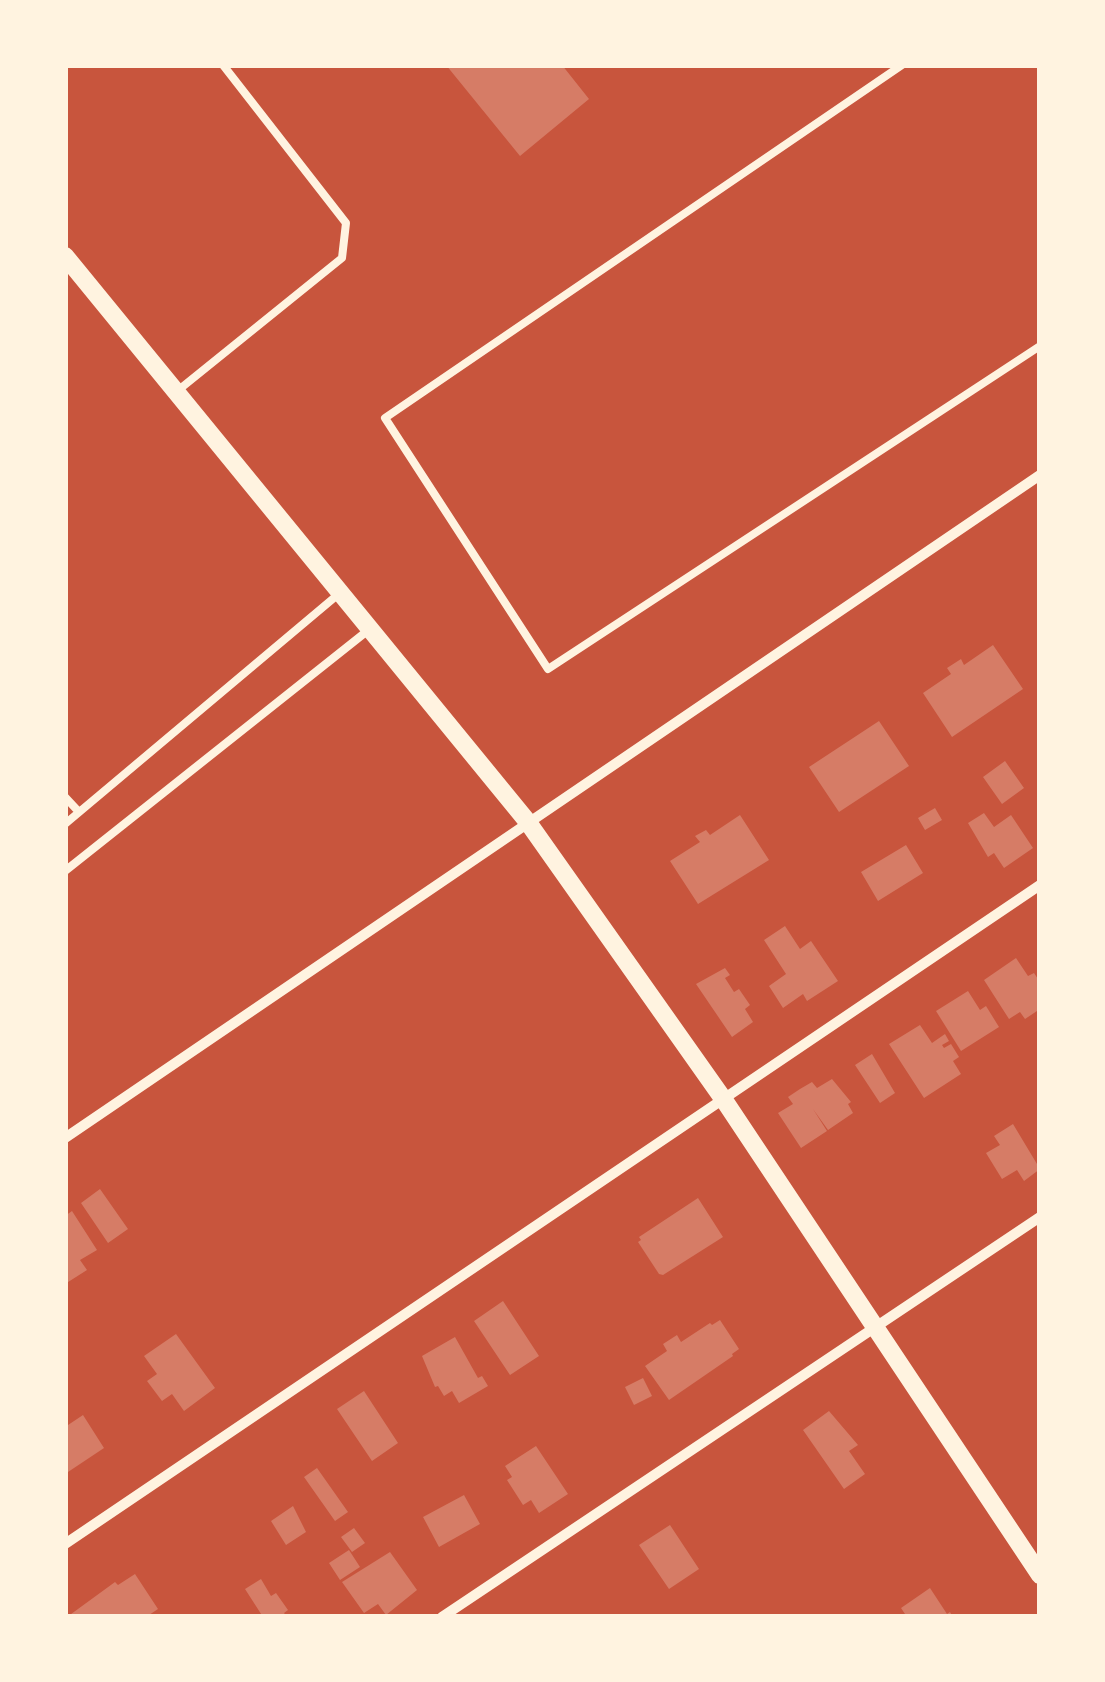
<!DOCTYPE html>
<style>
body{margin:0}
#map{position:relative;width:1105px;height:1682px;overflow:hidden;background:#c8553d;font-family:"DejaVu Sans",sans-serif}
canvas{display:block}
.frame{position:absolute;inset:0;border:68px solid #fff3e0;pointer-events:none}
</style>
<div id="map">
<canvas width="1105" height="1682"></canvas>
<div class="frame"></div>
</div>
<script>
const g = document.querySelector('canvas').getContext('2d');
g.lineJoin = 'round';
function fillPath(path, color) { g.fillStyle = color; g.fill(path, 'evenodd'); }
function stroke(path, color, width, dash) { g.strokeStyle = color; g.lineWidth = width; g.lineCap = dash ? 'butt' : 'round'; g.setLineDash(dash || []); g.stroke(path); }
fillPath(new Path2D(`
 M446 65H562L589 99 520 156Z
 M993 645 1023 689 952 737 923 693 951 674 947 668 961 659 964 665Z
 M879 721 909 766 839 812 809 767Z
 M1005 761 1024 788 1002 804 983 777Z
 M935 808 942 820 925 830 918 818Z
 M984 813 994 827 1011 815 1033 848 1004 868 994 853 988 857 968 823Z
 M740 815 769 860 698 904 670 861 700 842 695 836 706 830 710 835Z
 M906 845 923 873 878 901 861 872Z
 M785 926 800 949 811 941 838 981 807 1001 803 994 783 1008 769 986 786 974 764 940Z
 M1016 958 1028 976 1034 973 1040 982V1009L1025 1019 1020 1012 1009 1019 984 980Z
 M725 968 730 975 725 978 734 992 739 989 750 1005 745 1009 753 1022 732 1037 696 984Z
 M968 991 980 1010 986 1006 999 1027 961 1051 936 1011Z
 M920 1025 932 1043 945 1034 949 1041 942 1045 944 1048 951 1044 959 1057 953 1061 961 1074 924 1098 889 1044Z
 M872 1054 895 1093 880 1103 855 1065Z
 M832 1079 851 1102 848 1104 853 1113 828 1130 813 1109 827 1131 801 1148 778 1113 793 1104 788 1097 800 1089 812 1082 817 1088Z
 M1013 1124 1040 1169 1024 1181 1017 1170 1002 1179 986 1153 1000 1145 994 1136Z
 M100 1189 128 1229 108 1243 81 1203Z
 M698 1198 723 1237 663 1275 659 1274 638 1242 641 1240 639 1237Z
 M72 1211 97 1250 80 1260 87 1270 65 1284V1216Z
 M503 1301 539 1356 510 1375 474 1321Z
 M720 1320 739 1349 732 1354 733 1356 669 1400 645 1366 667 1351 663 1344 677 1335 681 1342 710 1323 712 1325Z
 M176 1334 215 1388 184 1411 172 1394 162 1401 147 1381 157 1374 144 1356Z
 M455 1337 478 1378 482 1376 488 1386 459 1403 452 1391 444 1396 438 1386 435 1387 422 1356Z
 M643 1378 652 1396 634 1405 625 1387Z
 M364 1391 398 1443 372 1461 337 1409Z
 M829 1411 858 1445 849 1451 865 1474 844 1489 803 1430Z
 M83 1415 104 1448 65 1474V1427Z
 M536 1446 568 1494 539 1513 531 1500 523 1505 507 1480 512 1477 505 1466Z
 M317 1468 348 1512 335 1521 304 1477Z
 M464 1495 480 1524 439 1547 423 1517Z
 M293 1506 306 1532 286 1545 271 1521Z
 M670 1525 699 1569 669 1589 639 1545Z
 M354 1528 365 1543 352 1552 341 1537Z
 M349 1550 360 1567 340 1580 329 1563Z
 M390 1552 417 1590 386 1615 378 1604 364 1613 342 1582Z
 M135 1574 158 1609 146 1617H67L115 1582 118 1585Z
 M261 1579 271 1596 276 1593 288 1610 284 1613 287 1617H263L245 1589Z
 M930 1588 947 1614 950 1612 953 1617H907L901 1608Z`), '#d67c66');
stroke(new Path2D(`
 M902 65 385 418 548 669 1040 346
 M176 392 342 258 346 223 223 65
 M65 797 79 812
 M65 824 341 592
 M65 871 371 628`), '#fff3e0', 8);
stroke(new Path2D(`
 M65 1138 1040 475
 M65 1544 1040 885
 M442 1617 1040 1217`), '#fff3e0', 10);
stroke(new Path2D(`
 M65 256 527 821 724 1100 1040 1575`), '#fff3e0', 18);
</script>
